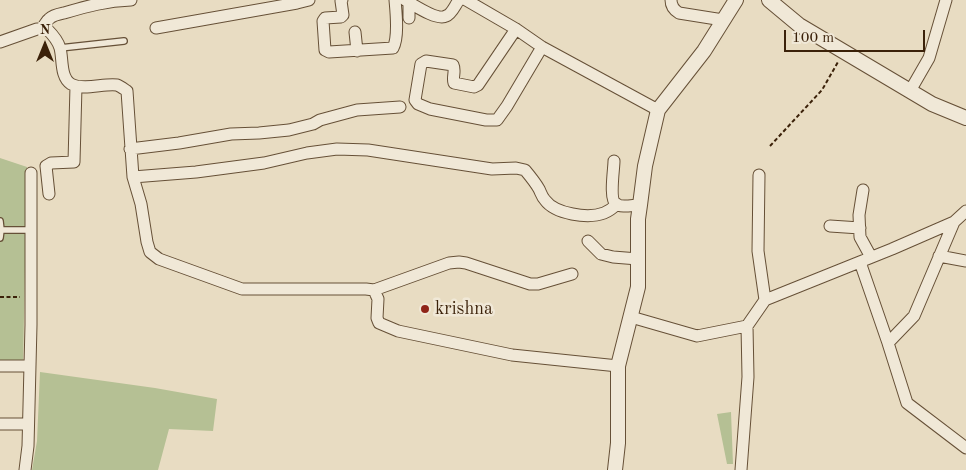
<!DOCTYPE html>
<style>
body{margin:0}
#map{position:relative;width:966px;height:470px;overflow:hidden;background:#e8dcc2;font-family:"Old Standard TT",serif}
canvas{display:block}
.north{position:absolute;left:20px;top:20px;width:50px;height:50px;-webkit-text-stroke:4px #f0e8d7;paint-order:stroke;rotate:0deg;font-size:14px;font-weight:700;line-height:20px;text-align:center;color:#3b2109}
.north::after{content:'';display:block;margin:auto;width:18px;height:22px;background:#3b2109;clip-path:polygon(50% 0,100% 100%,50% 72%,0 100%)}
.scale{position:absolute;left:784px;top:30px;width:141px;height:22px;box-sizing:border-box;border:2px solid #3b2109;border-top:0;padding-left:6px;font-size:15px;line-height:18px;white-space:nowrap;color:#3b2109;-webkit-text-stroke:4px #f0e8d7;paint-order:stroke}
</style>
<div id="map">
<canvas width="966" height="470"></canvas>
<div class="north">N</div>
<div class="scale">100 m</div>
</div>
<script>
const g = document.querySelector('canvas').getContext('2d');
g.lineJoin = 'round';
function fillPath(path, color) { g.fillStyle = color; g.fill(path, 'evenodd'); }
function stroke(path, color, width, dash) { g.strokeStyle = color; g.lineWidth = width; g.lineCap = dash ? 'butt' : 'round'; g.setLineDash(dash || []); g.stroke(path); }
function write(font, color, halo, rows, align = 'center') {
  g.font = font + ' "Old Standard TT",serif'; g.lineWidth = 5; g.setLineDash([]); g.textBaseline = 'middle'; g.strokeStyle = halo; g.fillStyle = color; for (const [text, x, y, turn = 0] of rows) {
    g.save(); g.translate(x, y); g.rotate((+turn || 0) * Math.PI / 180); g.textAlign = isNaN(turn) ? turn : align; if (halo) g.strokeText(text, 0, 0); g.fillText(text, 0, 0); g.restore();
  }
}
fillPath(new Path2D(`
 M0 158 27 167 23 365 0 363Z
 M40 372 155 388 217 399 213 431 169 429 158 470H32L37 441Z
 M731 412 733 464H727L717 414Z`), '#b5c094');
const service = new Path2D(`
 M60 48 124 41
 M0 221 1 230 0 238
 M1 230H31`);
const minor = new Path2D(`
 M342 0 341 1 343 15 341 17 325 18 323 21 325 50 329 52 393 48C399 37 396 12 395 0
 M405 0C414 5 437 21 446 16 452 14 455 5 459 0
 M466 0 516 29 542 47 658 110
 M671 0C671 6 674 10 679 13L723 20
 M409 2V18
 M42 28C45 25 46 21 49 19 53 15 59 14 64 13 88 6 106 1 131 0
 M156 28 297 3 309 0
 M516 29 478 85 474 87 454 83C452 77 456 71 453 65L426 61 421 64 415 100 418 104 430 109 486 120H497L507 106 542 47
 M355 32 357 51
 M0 42 37 29H47C52 34 58 41 60 48 63 59 60 77 71 84 83 91 104 83 117 85 120 86 124 89 127 91L133 177 141 204 147 242 150 252 159 259 242 289H366L374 290 378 299 377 318 379 323 398 331 512 355 618 366
 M910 91 929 58 946 0
 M130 149 179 143 231 134 259 133 289 130 313 124 320 120 357 110 400 107
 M614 161C614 169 609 199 616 204 621 208 633 205 640 205
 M759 175 758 251 765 300
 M133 177 196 172 264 163 307 153 337 149 368 150 492 169 516 168 525 170C530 176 535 182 539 189 541 193 542 197 545 200 555 214 588 219 604 213 609 211 613 208 617 204
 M863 190 859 215 860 237 871 257
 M49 194 46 166 51 163 74 162 76 86
 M966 211 954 222 914 316 888 343 907 403 966 448
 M830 226 860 228
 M588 241 601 254 613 257 638 259
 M939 256 966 261
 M860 262 888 343
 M374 290 449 263 459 262 466 263 530 284H538L572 274
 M631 317 697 336 747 326 765 300 892 249 954 222
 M0 366H30
 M0 424H28
 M25 470 28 446 31 325V173
 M741 470 748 377 747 326`);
const tertiary = new Path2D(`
 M769 0 799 25 932 104 966 118
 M615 470 618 443V366L638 287V219L640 205 645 166 658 110 704 51 736 0`);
stroke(service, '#665037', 8);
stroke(minor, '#665037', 13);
stroke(tertiary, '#665037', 16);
stroke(new Path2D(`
 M770 146 822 90 838 62
 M0 297H20`), '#3b2109', 2, [4, 2.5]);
stroke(service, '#f0e8d7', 5.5);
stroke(minor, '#f0e8d7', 11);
stroke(tertiary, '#f0e8d7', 14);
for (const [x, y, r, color] of [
 [425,309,5,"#8f2418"]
]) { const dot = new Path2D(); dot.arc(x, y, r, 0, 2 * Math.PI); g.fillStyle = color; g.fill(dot); stroke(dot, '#f0e8d7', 2); }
write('18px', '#3b2109', '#f0e8d7', [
 ["krishna",435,309]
], 'left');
</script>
